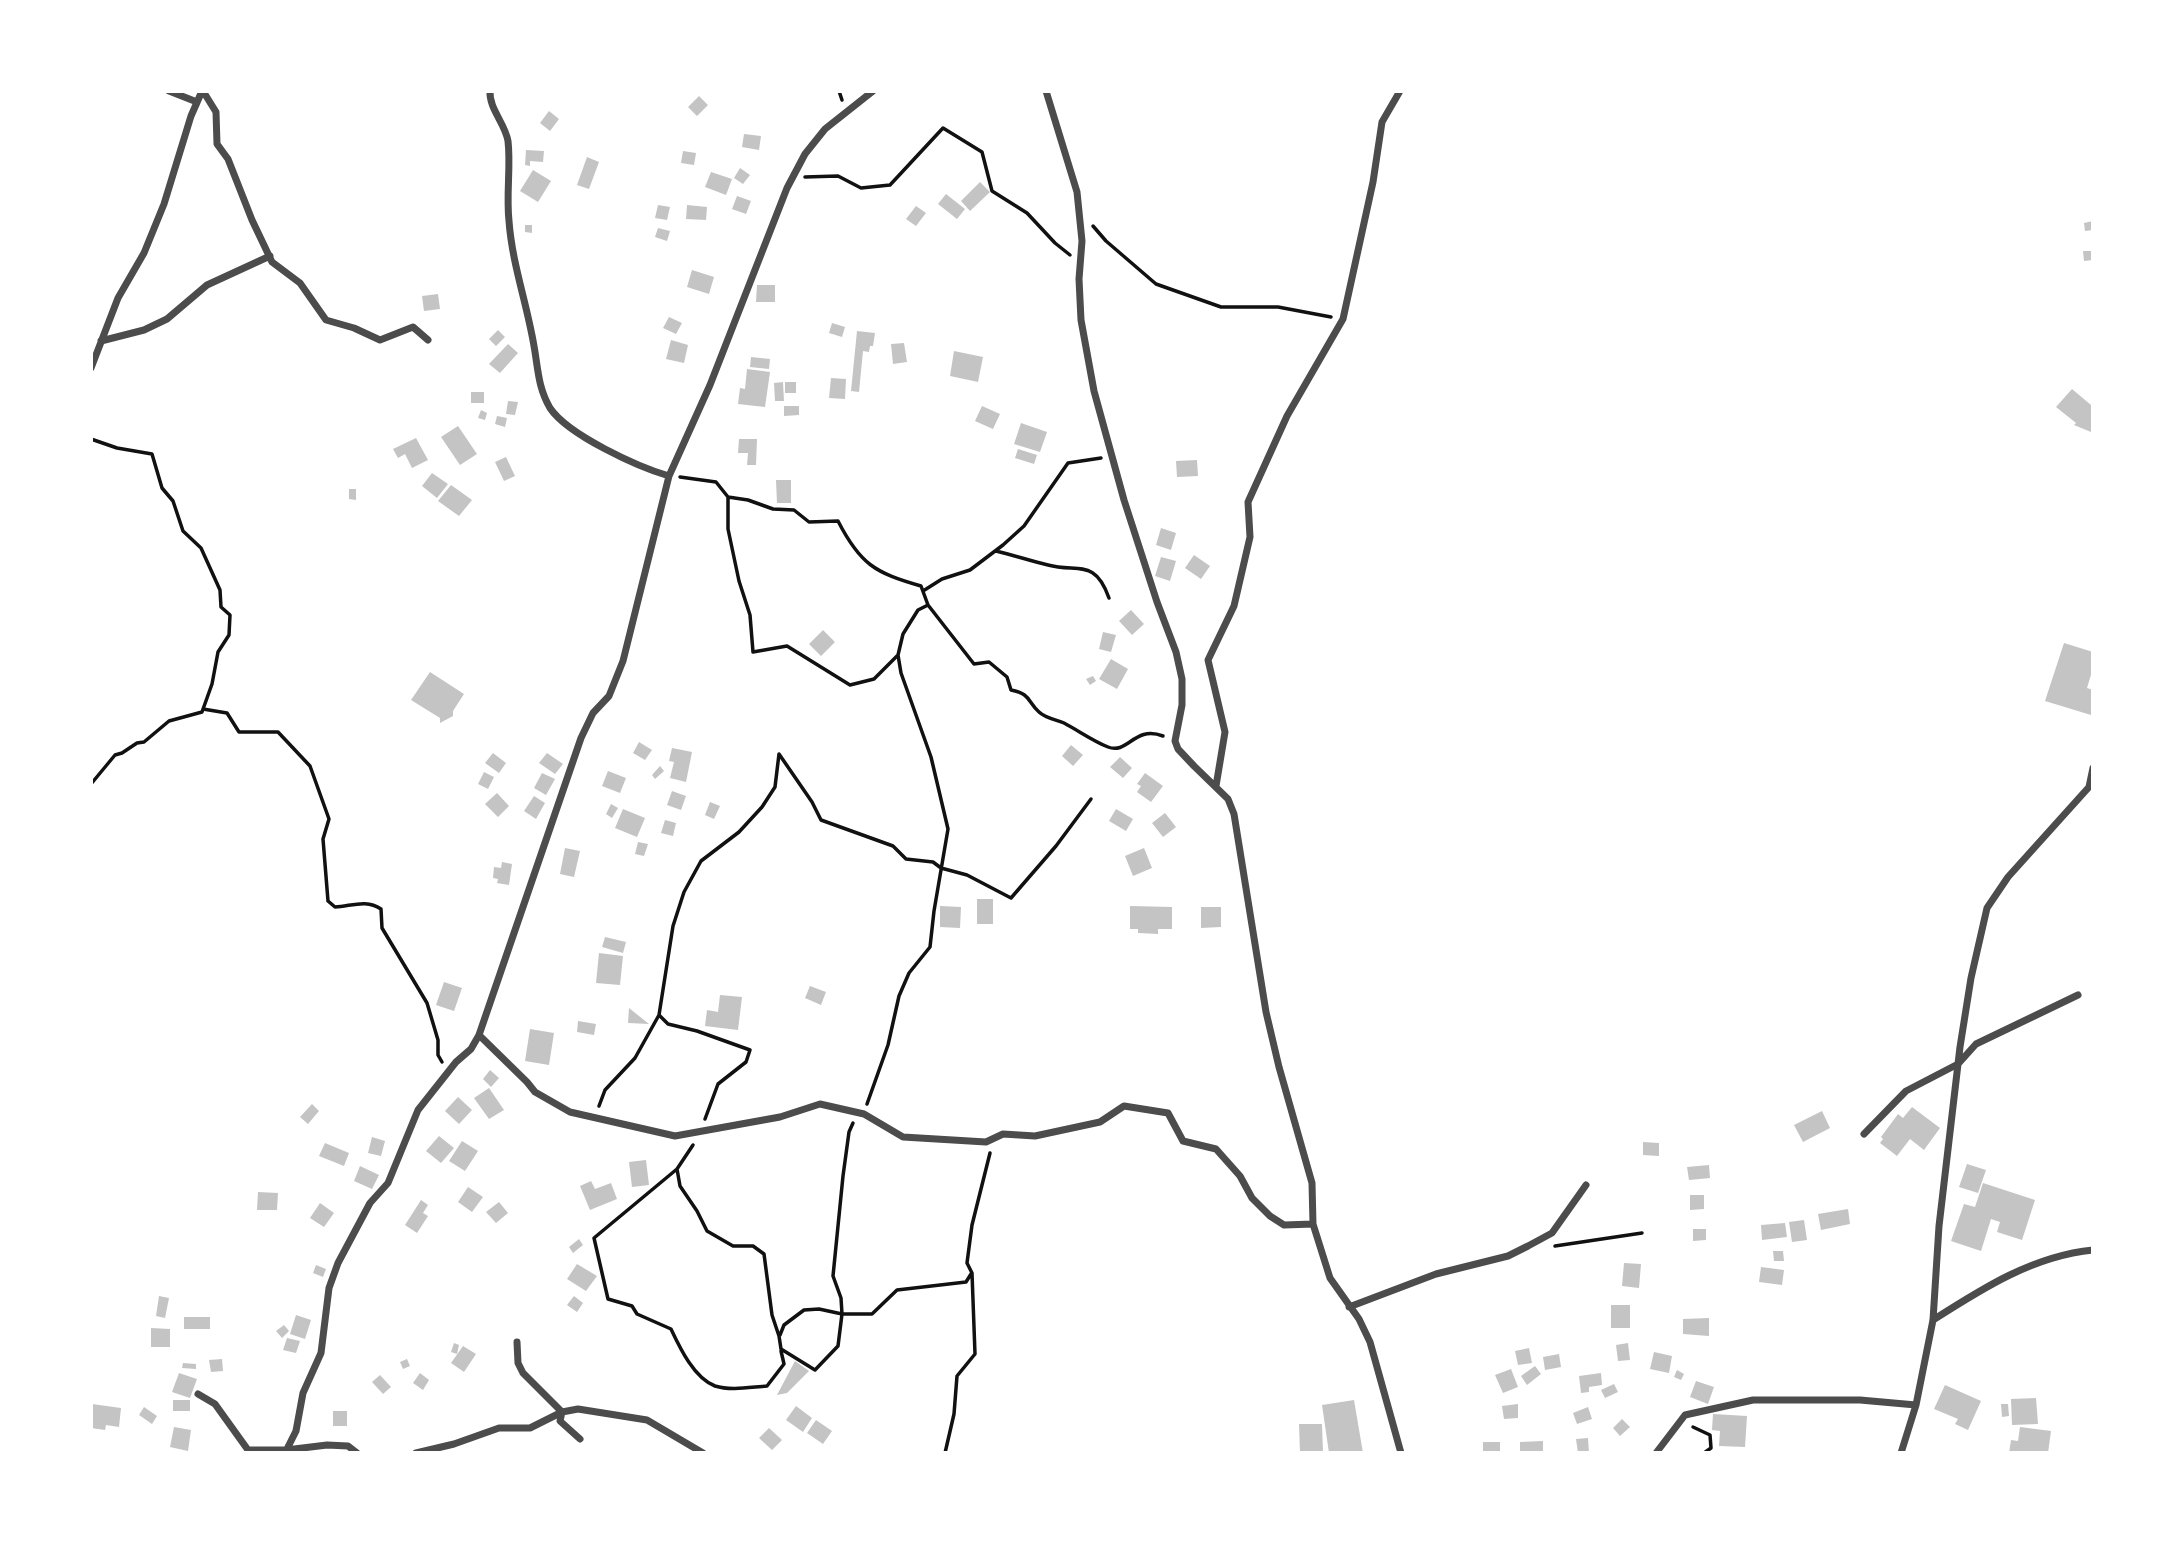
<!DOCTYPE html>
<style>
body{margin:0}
#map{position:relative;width:2184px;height:1544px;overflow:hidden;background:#fff;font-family:"DM Sans",sans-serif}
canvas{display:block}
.frame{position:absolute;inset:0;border:93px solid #fff;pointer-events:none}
</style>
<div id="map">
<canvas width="2184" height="1544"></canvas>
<div class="frame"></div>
</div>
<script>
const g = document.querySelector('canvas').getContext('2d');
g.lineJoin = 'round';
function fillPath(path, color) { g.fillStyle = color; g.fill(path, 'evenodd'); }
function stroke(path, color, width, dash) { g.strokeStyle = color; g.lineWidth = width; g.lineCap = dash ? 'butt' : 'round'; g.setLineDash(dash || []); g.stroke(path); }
fillPath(new Path2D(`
 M699 96 708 105 697 116 688 107Z
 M549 111 559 119 550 131 540 123Z
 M744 134 761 136 759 150 742 147Z
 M526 150 544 151 543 162 530 161V166L525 165Z
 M683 151 696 153 694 165 681 163Z
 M587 157 599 162 589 189 577 185Z
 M740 168 750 175 743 184 734 178Z
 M533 170 551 181 538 202 520 191Z
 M711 172 732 179 726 195 705 187Z
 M980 182 990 192 970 211 961 201Z
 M946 194 965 209 957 219 938 204Z
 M737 196 751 201 746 214 732 209Z
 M658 205 670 207 667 220 655 218Z
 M687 205 707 207 706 220 686 219Z
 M916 206 926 213 916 226 906 219Z
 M2093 221V230L2085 231 2084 223Z
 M525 225H532V233L525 232Z
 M658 228 670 231 667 241 655 237Z
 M2083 251H2093V260L2084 261Z
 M692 270 714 277 709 294 687 287Z
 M757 285H775V302H756Z
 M438 294 440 309 424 311 422 296Z
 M669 317 682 323 676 334 663 328Z
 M832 323 845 327 842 337 829 333Z
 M498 330 505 337 496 346 489 339Z
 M857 331 875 333 873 346H870L869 352 863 351 859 392 851 391Z
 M671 340 688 345 684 363 666 359Z
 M904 343 907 362 893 364 891 344Z
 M508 344 518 353 500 373 489 364Z
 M954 351 983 357 978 382 950 376Z
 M751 357 770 359 769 369 750 367Z
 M747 369 770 372 765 407 738 404 740 388 745 389Z
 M831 378 846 379 845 399 829 398Z
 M783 382 784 401H775L774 383Z
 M785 382H796V393H785Z
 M2072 389 2091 405 2093 403V429L2091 432 2074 425 2076 423 2056 407Z
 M471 392H484V403H471Z
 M508 401 518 402 515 415 506 414Z
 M784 406H799V415L784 416Z
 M982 406 1000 414 993 429 975 421Z
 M481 410 487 413 485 420 478 418Z
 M497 416 507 418 505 427 495 424Z
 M1021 423 1047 432 1040 452 1014 444Z
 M458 426 477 454 460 465 441 437Z
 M416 438 428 460 412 468 405 454 398 458 393 449Z
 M739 439H757L756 465H747L748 453H738Z
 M1018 449 1037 455 1034 464 1015 458Z
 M506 457 515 476 504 481 495 462Z
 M1197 460 1198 476 1177 477 1176 461Z
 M432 473 448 484 437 498 422 486Z
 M776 480H791V503H777Z
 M451 485 472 500 459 516 438 501Z
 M349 489H356V500L349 499Z
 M1161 528 1176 533 1171 550 1156 545Z
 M1194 555 1210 566 1201 579 1185 568Z
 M1161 557 1176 561 1170 581 1155 576Z
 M1131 610 1144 624 1132 635 1119 621Z
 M823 630 835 642 821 656 809 644Z
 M1103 632 1116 635 1111 652 1099 649Z
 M2064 643 2093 652V668L2087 688 2093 690 2091 715 2045 701Z
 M1111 659 1128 669 1117 689 1099 679Z
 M430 672 464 694 453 711V716L440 723V718L411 700Z
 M1093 676 1096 681 1090 685 1086 679Z
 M639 742 652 750 645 760 633 753Z
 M1071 745 1083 755 1073 766 1062 756Z
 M672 748 692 752 686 782 670 778 674 762 669 761Z
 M493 753 506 763 499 773 485 763Z
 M547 753 563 764 555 774 539 763Z
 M1120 757 1132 768 1123 778 1110 767Z
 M660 766 664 771 655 779 652 775Z
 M608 771 626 778 620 793 602 786Z
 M484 772 494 777 488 789 478 784Z
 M542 773 555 779 546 795 534 788Z
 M1145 773 1163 786 1151 802 1137 792 1141 786 1137 784Z
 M672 791 686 796 681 810 667 805Z
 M497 793 509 806 498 817 485 804Z
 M534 796 545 803 536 819 524 811Z
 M710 802 720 806 714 819 705 815Z
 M611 804 618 808 612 818 606 814Z
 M623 809 645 818 637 837 615 828Z
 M1116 809 1133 819 1126 831 1109 821Z
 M1165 813 1176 827 1163 837 1152 823Z
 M665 820 676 823 673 836 661 833Z
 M638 842 648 844 644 856 635 854Z
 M565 848 580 851 574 877 560 874Z
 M1144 848 1152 868 1133 876 1125 856Z
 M502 862 512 864 509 885 497 883 498 879 493 878 494 867 501 868Z
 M977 899H993V924H977Z
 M940 906 961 907 960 928 940 927Z
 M1130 906 1172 907V929H1158V934L1138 933V929H1130Z
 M1201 907H1221V927L1201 928Z
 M605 937 626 942 623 953 602 947Z
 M599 953 623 956 620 985 596 983Z
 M444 982 462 988 454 1011 436 1005Z
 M810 986 826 992 821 1005 805 998Z
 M720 995 742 997 738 1030 705 1026 707 1010 718 1012Z
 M629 1008 649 1024 628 1023Z
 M578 1021 596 1024 594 1035 577 1032Z
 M530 1029 554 1033 549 1065 525 1061Z
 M490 1070 499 1078 491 1087 483 1079Z
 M489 1088 504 1110 489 1119 474 1098Z
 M458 1097 472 1110 459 1124 445 1111Z
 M312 1104 319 1111 308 1124 300 1117Z
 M1912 1107 1940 1128 1924 1150 1910 1139 1897 1156 1880 1143 1883 1139 1881 1137 1898 1114 1903 1118Z
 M1822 1111 1830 1128 1803 1142 1794 1125Z
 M439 1136 454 1148 441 1163 426 1151Z
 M372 1137 385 1141 381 1156 368 1153Z
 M462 1141 478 1151 465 1171 449 1161Z
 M1643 1142 1659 1143V1156L1643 1155Z
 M325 1143 349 1153 344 1166 319 1156Z
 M646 1160 649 1185 632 1187 629 1162Z
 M1967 1164 1986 1170 1978 1193 1959 1187Z
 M1709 1165 1710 1178 1689 1180 1687 1167Z
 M360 1166 379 1175 372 1189 354 1181Z
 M591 1181 595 1189 611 1183 617 1199 590 1210 580 1186Z
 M1983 1183 2035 1200 2022 1240 1997 1232 2000 1222 1991 1219 1981 1251 1951 1241 1964 1204 1975 1207Z
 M468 1187 483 1197 472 1212 458 1202Z
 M258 1192 278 1193 277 1210H257Z
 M1690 1195H1704V1209L1690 1210Z
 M421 1200 428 1205 423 1213 428 1216 417 1233 405 1225Z
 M499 1202 508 1213 496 1223 486 1212Z
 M320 1203 334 1213 324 1227 310 1218Z
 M1848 1209 1850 1224 1821 1230 1818 1214Z
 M1804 1220 1807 1240 1792 1242 1789 1222Z
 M1785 1223 1787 1237 1762 1240 1761 1225Z
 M1693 1229H1706V1240L1693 1241Z
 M579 1239 583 1245 573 1253 569 1247Z
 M1773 1251H1783L1784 1261H1774Z
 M1624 1263 1641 1264 1639 1288 1622 1286Z
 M577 1264 597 1276 586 1291 567 1279Z
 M316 1265 326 1269 323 1277 313 1273Z
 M1761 1267 1784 1270 1782 1285 1759 1282Z
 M159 1296 169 1298 165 1318 156 1316Z
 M574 1296 583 1303 577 1312 567 1305Z
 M1611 1305H1630V1328H1611Z
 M296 1315 311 1320 305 1339 290 1334Z
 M184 1317H210V1329H184Z
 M1709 1318V1336L1683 1334V1319Z
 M284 1325 289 1331 282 1338 276 1331Z
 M151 1328 170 1329V1347H151Z
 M287 1338 300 1341 296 1353 283 1350Z
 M454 1343 459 1345 457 1354 451 1352Z
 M1628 1343 1630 1360 1618 1361 1616 1345Z
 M463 1346 476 1354 464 1372 451 1363Z
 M1529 1348 1532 1363 1518 1365 1515 1351Z
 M1654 1352 1672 1356 1669 1373 1650 1369Z
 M1559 1354 1561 1367 1545 1370 1543 1357Z
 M222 1359 223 1371 211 1372 209 1360Z
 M407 1359 410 1366 403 1369 400 1362Z
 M795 1361 809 1371 787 1393 777 1395Z
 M183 1363 196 1364V1369L182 1368Z
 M1535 1366 1541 1374 1527 1385 1521 1376Z
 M1511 1369 1518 1387 1503 1393 1495 1375Z
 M1677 1370 1684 1374 1681 1380 1674 1377Z
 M179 1373 197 1379 190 1398 172 1392Z
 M420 1373 429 1380 423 1390 413 1383Z
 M1601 1373 1602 1385 1589 1387V1392L1581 1393 1579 1376Z
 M380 1375 391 1387 383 1394 372 1382Z
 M1696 1381 1714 1387 1708 1404 1690 1397Z
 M1614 1384 1618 1392 1605 1398 1601 1390Z
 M1945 1385 1981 1401 1968 1430 1955 1424 1958 1419 1934 1409Z
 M2036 1398 2038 1424 2012 1425 2011 1399Z
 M173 1400H190V1411H173Z
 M1354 1400 1363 1453H1329L1322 1405Z
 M92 1404 121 1408 119 1427 106 1425 105 1430 91 1428Z
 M1518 1404V1418L1504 1419 1502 1406Z
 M2001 1404H2008L2009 1416 2002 1417Z
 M796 1406 812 1418 803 1432 786 1420Z
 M144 1407 157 1416 152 1424 139 1415Z
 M1588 1407 1592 1419 1577 1424 1573 1413Z
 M333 1411H347V1426H333Z
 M1713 1414 1747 1416 1745 1447 1719 1446 1720 1431 1712 1430Z
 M1622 1419 1630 1427 1620 1436 1613 1428Z
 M816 1420 832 1431 823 1444 807 1433Z
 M1299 1424H1322L1323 1453H1300Z
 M174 1427 191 1430 188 1451 170 1447Z
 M2020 1427 2051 1431 2048 1453H2009L2011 1440 2018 1441Z
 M769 1428 782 1440 772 1450 759 1438Z
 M1588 1438 1589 1453H1578L1576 1439Z
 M1543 1441V1453H1520V1442Z
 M1483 1442H1500V1453H1483Z`), '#c4c4c4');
stroke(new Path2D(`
 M839 91 842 100
 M805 177 838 176 861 188 890 185 943 128 982 152 992 191 1027 213 1055 243 1070 255
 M1093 226 1106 241 1156 284 1221 307H1278L1331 317
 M91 439 117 448 152 454 162 488 173 501 183 531 201 548 220 590 221 607 230 615 229 635 218 652 212 684 202 712 169 721 144 742 137 743 122 753 115 755 91 784
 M680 477 716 482 728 497 748 500 773 509 794 510 809 522 838 521C860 564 875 573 921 586L928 605 974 664 989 662 1007 677 1011 690C1031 694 1027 701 1039 712 1045 718 1057 720 1064 723 1079 731 1093 741 1108 747 1128 755 1134 725 1163 736
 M728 497V529L739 581 750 615 753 652 787 646 850 685 874 679 898 655
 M996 551C1013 555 1031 561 1048 565 1078 573 1095 558 1109 598
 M923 591 942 579 970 570 1003 545 1024 526 1068 463 1101 458
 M203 709 227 713 239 732H278L310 766 329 819 323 839 328 901 335 907C352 906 366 899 381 909L382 928 427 1003 438 1040V1055L442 1062
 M867 1104 888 1045 899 996 909 973 930 947 934 911 948 829 931 757 901 673 898 655 903 634 918 610 928 605
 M599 1106 605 1090 635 1058 659 1015
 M705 1119 718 1084 746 1062 750 1050 697 1031 668 1024 659 1015 673 926 684 892 701 861 739 832 762 807 775 787 779 754 812 802 821 820 893 846 906 859 933 862 941 868 967 875 1011 898 1056 846 1091 799
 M693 1145 677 1169 680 1186 697 1211 707 1231 733 1246H753L764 1254 772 1315 779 1336 781 1349 815 1370 838 1346 842 1314 841 1298 833 1276 843 1176 849 1132 853 1123
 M677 1169 594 1238 608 1299 632 1306 637 1314 671 1329C680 1348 694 1378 715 1386 731 1391 751 1387 767 1386L784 1364 781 1351
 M1555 1246 1642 1233
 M780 1335 784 1325 804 1310 819 1309 842 1314H872L897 1290 966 1282 971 1274
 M1693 1427 1710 1435 1711 1448 1704 1453
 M945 1453 954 1414 957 1376 975 1354 972 1273 967 1263 972 1225 990 1153`), '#111', 3.5);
stroke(new Path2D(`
 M169 91 197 102
 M203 91 216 112 217 144 228 159 252 220 272 262 300 283 326 320 354 328 380 340 413 327 428 340
 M490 91C489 109 505 123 508 141 511 167 506 194 509 221 512 263 527 304 534 346 538 368 538 388 550 408 568 435 638 467 669 476
 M1046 91 1077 192 1082 241 1079 279 1081 320 1094 391 1124 500 1157 602 1176 652 1182 679V705L1175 741 1178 749 1194 766 1228 799 1234 814 1266 1012 1279 1067 1312 1183 1313 1224 1330 1278 1359 1319 1370 1342 1401 1453
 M101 341 144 330 167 319 207 285 270 256
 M91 368 118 298 144 253 164 204 191 116 202 91
 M1216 786 1225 732 1208 660 1234 606 1250 537 1248 502 1287 416 1343 319 1373 182 1382 122 1400 91
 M479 1035 527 1082 535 1092 570 1112 675 1136 780 1117 820 1104 864 1114 903 1137 986 1142 1003 1134 1035 1136 1100 1122 1124 1106 1168 1113 1183 1141 1216 1149 1240 1176 1252 1198 1270 1216 1284 1225 1313 1224
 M1864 1134 1906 1091 1958 1064 1976 1044 2078 995
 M1349 1307 1436 1274 1508 1256 1528 1246 1552 1233 1586 1185
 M1933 1320C1983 1288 2033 1256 2093 1250
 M517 1342 518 1363 523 1373 562 1412 560 1421 580 1439
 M198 1394 215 1404 248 1450H286L327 1445 348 1446 357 1453
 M285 1453 296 1431 303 1393 321 1353 329 1288 338 1263 370 1203 388 1183 418 1110 456 1062 471 1049 479 1035 581 738 593 713 609 696 623 661 669 476 710 385 787 188 805 154 825 129 873 91
 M416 1453 454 1444 499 1428H530L562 1412 578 1409 647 1420 703 1453
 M1656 1453 1685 1415 1753 1400H1860L1916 1405
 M1901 1453 1916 1405 1933 1320 1939 1226 1960 1047 1971 978 1987 908 2008 877 2089 787 2093 768`), '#4c4c4c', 7);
</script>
